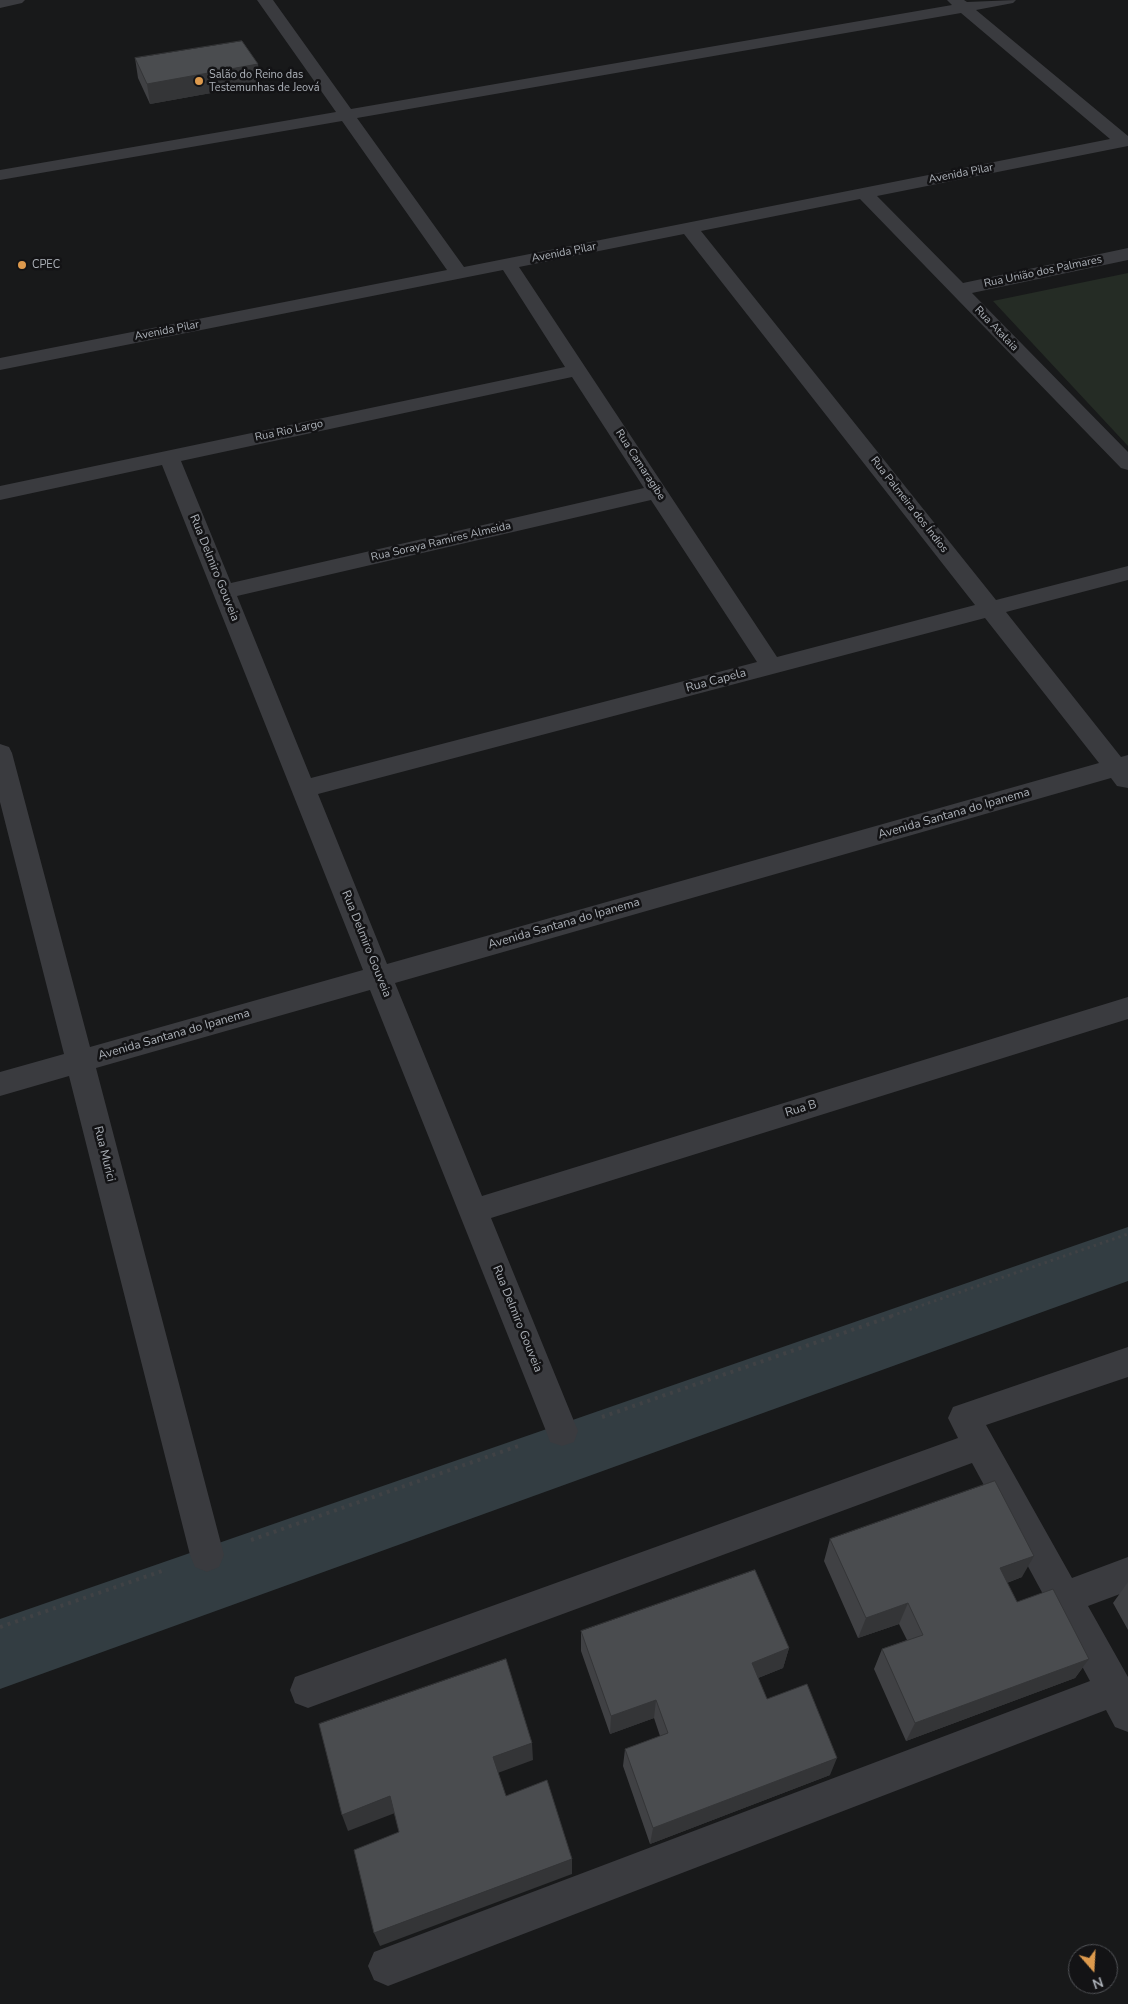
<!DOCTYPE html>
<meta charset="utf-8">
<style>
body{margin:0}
#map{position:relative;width:1128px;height:2004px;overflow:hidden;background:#18191a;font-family:"Nunito Sans",sans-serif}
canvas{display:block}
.north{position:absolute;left:1068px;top:1944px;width:50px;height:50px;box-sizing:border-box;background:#131315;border:1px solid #505256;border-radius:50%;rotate:161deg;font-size:14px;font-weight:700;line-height:20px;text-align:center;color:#acb1b8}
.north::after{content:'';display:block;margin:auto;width:18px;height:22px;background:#dd9a4d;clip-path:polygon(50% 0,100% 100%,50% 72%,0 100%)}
</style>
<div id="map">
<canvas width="1128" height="2004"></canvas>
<div class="north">N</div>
</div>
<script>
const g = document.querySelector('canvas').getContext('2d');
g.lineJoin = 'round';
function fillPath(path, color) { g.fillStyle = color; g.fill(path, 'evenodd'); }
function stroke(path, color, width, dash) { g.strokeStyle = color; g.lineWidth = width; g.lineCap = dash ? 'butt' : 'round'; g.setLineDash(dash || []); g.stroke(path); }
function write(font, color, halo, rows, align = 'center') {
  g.font = font + ' "Nunito Sans",sans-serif'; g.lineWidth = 5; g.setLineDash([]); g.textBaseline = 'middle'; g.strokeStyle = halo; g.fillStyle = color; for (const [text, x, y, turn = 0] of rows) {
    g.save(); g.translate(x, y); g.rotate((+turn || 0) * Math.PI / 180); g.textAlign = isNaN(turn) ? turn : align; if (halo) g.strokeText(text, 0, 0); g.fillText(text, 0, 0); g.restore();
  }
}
fillPath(new Path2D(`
 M1128 273V446L993 301Z`), '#252c25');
fillPath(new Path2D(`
 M1128 1227V1281L0 1689V1619Z`), '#333d42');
stroke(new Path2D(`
 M891 1316 1128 1234`), '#404245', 3, [2.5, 4]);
stroke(new Path2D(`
 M602 1417 895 1315
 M251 1540 521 1445
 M0 1627 165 1570`), '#404245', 4, [3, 5]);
fillPath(new Path2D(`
 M1128 1347V1377L986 1425 1072 1578 1128 1557V1591L1088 1606 1128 1677V1732L1115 1727 1106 1710 388 1986 374 1980 368 1966 374 1952 1090 1681 972 1463 308 1708 295 1703 290 1690 295 1677 958 1438 948 1418 953 1407Z`), '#3a3b3f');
fillPath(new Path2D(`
 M257 0H273L351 109 952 5 947 0H964L967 2 1016 0 1013 3 976 10 1128 136V146L877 196 963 283 1128 248V260L972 293 1128 452V470L1121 468 860 199 701 231 996 600 1128 566V580L1006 612 1121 757 1128 755V788L1117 786 1111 778 395 983 482 1196 1128 997V1019L491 1218 578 1431 574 1442 562 1446 550 1442 546 1431 370 990 96 1068 224 1555 219 1567 207 1572 195 1567 190 1555 69 1076 0 1096V1072L64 1054 0 802V744L9 747 12 753 90 1047 363 970 162 465 0 500V486L565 367 503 270 0 370V358L447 270 342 121 0 180V170L336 112ZM961 13 1110 139 464 267 357 118ZM684 234 975 605 777 657 519 267ZM572 377 644 488 231 583 181 461ZM651 500 757 662 311 778 237 596ZM985 618 1099 763 387 964 318 794Z`), '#3a3b3f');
fillPath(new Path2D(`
 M0 0H25L22 3 0 8Z`), '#3a3b3f');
fillPath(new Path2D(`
 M135 58 261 84 150 104 138 78Z
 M830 1539 1022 1577 1007 1583 1017 1602 1089 1659 1075 1678 906 1741 874 1669 882 1649 907 1640 899 1624 858 1638 824 1561Z
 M1128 1582V1630L1113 1603Z
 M581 1631 789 1648 783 1668 758 1678 767 1699 830 1775 650 1844 623 1766 625 1749 660 1736 654 1718 610 1734 581 1651Z`), '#404144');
fillPath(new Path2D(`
 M258 64 261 84 150 104 147 84Z
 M1034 1556 1022 1577 989 1589 1000 1568Z
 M908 1603 899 1624 858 1638 866 1618Z
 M789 1648 783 1668 748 1682 752 1663Z
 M1089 1659 1075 1678 906 1741 915 1723Z
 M656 1700 654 1718 610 1734 611 1716Z
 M532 1743 533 1760 495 1774 493 1757Z
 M837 1758 830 1775 650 1844 653 1828Z
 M390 1796 395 1813 348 1831 342 1815Z
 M572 1859V1874L380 1946 374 1933Z`), '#343537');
const building = new Path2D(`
 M242 41 258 64 147 84 135 58Z
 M995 1481 1034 1556 1000 1568 1017 1602 1053 1589 1089 1659 915 1723 882 1649 923 1635 908 1603 866 1618 830 1539Z
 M755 1570 789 1648 752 1663 767 1699 807 1684 837 1758 653 1828 625 1749 668 1733 656 1700 611 1716 581 1631Z
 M506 1659 532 1743 493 1757 506 1796 547 1780 572 1859 374 1933 354 1850 399 1832 390 1796 342 1815 319 1724Z`);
fillPath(building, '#4a4c4f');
stroke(building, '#343537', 1);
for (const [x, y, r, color] of [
 [199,81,5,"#dd9a4d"],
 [22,265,5,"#dd9a4d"]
]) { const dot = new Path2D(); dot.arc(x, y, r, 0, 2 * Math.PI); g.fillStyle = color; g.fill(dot); stroke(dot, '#131315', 2); }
write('11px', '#acb1b8', '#131315', [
 ["Salão do Reino das",209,75],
 ["Testemunhas de Jeová",209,88],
 ["CPEC",32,265]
], 'left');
write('11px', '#acb1b8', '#131315', [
 ["Avenida Pilar",961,174,-11],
 ["Avenida Pilar",564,253,-11],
 ["Rua União dos Palmares",1043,272,-12],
 ["Rua Atalaia",996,329,46],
 ["Avenida Pilar",167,331,-11],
 ["Rua Rio Largo",289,431,-12],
 ["Rua Camaragibe",640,465,57],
 ["Rua Palmeira dos Índios",909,505,52],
 ["Rua Soraya Ramires Almeida",441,542,-13]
]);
write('12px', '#acb1b8', '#131315', [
 ["Rua Delmiro Gouveia",214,568,68],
 ["Rua Capela",716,681,-15],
 ["Avenida Santana do Ipanema",954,814,-16],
 ["Avenida Santana do Ipanema",564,924,-16],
 ["Rua Delmiro Gouveia",366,944,68],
 ["Avenida Santana do Ipanema",174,1035,-16],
 ["Rua B",801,1109,-17],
 ["Rua Murici",104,1154,76],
 ["Rua Delmiro Gouveia",517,1319,68]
]);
</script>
